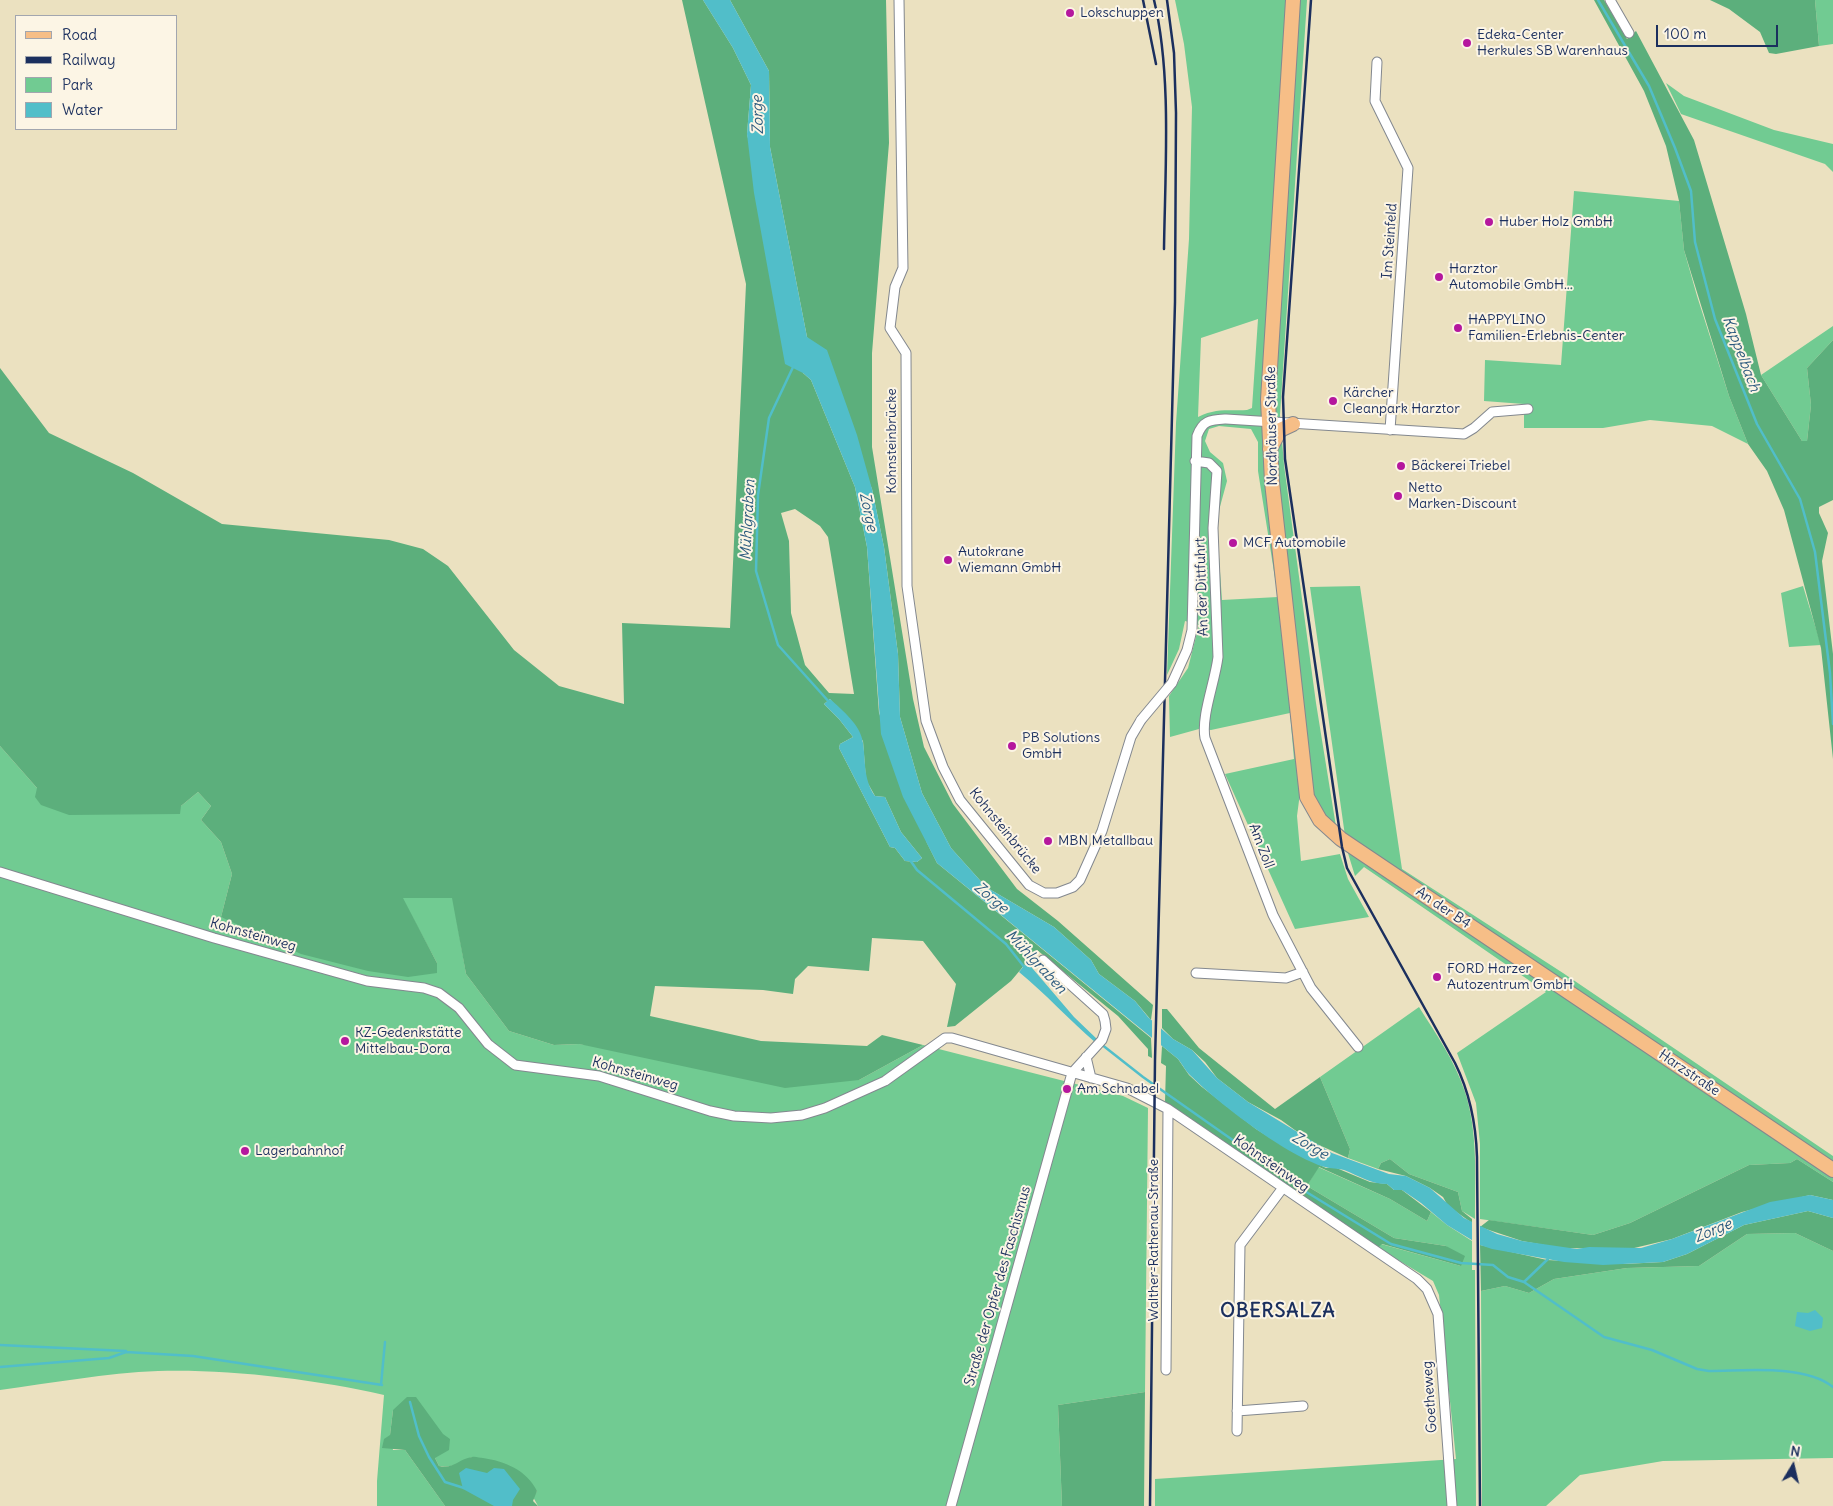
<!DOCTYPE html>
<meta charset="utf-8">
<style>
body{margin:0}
#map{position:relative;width:1833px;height:1506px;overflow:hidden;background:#ebe1c0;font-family:Delius,sans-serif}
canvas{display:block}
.legend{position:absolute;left:15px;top:15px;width:162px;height:115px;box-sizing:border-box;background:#fcf5e5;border:1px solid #a2a6af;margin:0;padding:6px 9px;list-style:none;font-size:15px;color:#1b2f5e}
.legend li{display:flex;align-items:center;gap:10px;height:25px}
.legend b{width:25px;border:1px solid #a2a6af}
.north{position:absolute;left:1768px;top:1441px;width:50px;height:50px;-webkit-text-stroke:4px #fcf5e5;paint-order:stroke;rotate:9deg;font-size:14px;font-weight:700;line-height:20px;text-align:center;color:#1b2f5e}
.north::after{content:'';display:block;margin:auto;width:18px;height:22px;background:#1b2f5e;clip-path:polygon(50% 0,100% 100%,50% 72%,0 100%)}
.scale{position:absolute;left:1656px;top:25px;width:122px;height:22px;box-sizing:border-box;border:2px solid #1b2f5e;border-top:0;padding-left:6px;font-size:15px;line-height:18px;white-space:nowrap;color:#1b2f5e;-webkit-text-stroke:4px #fcf5e5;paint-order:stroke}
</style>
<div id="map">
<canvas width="1833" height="1506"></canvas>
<ul class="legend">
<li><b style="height:6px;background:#f6be87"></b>Road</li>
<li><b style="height:6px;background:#1b2f5e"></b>Railway</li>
<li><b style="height:14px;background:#71cb92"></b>Park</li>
<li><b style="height:14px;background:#51bec9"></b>Water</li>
</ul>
<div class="north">N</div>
<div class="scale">100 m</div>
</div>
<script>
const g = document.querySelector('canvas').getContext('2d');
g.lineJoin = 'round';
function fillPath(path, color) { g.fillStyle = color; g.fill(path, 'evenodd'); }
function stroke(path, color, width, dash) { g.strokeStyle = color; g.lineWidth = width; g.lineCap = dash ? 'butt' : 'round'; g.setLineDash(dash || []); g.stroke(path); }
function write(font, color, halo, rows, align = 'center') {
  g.font = font + ' Delius,sans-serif'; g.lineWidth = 4; g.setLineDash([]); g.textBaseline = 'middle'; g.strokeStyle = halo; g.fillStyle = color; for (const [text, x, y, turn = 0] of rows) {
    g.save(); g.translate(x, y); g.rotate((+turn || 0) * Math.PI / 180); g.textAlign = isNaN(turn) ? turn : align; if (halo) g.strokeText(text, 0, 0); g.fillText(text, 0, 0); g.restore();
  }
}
fillPath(new Path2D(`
 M1175 0H1307L1280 415 1284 465 1316 703 1339 845 1308 814 1300 793 1297 816 1301 861 1340 854 1348 879 1369 917 1295 929 1225 774 1294 759 1290 713 1211 730 1199 729 1170 737 1169 696 1188 668 1199 625 1185 621 1179 649 1167 675 1176 423 1189 239 1192 107 1184 44ZM1258 319 1252 408 1247 410C1227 411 1216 408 1198 417L1201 338ZM1219 426 1251 429 1258 442V471L1278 597 1222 600 1217 529 1218 514 1227 481 1223 463 1210 452 1205 441 1209 429Z
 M1815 0H1833V44L1819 46Z
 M1666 83 1684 96 1774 130 1833 144V172L1825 164 1681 114Z
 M1574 191 1679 201 1684 250 1697 296 1729 396 1748 444 1712 426 1650 420 1603 428H1524V404L1484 401 1485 360 1561 365Z
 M1833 326V340L1807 368 1811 405 1807 441H1802L1761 375Z
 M1360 586 1402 869 1563 973 1833 1156V1182L1797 1159 1790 1163 1749 1165 1630 1223 1593 1235 1480 1219V1144L1476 1103 1457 1053 1546 992 1364 867 1355 876 1347 850 1310 587Z
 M1803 586 1821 645 1789 647 1781 593Z
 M0 746 37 788 181 806 198 792 211 806 201 820 221 842 232 874 221 917 437 963 402 898H453L466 974 509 1031 554 1045 579 1044 859 1080 923 1045 1123 1096 1148 1108 1145 1392 1058 1405 1062 1506H538L533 1497 537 1491 472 1457C461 1463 452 1468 439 1466L435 1458 393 1410 390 1435 393 1450H405L445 1506H377V1481L384 1395C315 1379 228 1369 158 1371 106 1373 52 1383 0 1390Z
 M1419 1007C1436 1034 1455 1061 1465 1092 1478 1132 1475 1177 1475 1219L1462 1211 1458 1192 1409 1174 1390 1159 1381 1163 1378 1169 1348 1158 1350 1149 1320 1077Z
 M1318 1167 1390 1199 1427 1221 1431 1212 1447 1225 1472 1241V1270H1475L1476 1506H1155V1479L1456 1459 1439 1295 1433 1281 1378 1248 1381 1244 1461 1266 1446 1246 1394 1238 1307 1186Z
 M1795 1233 1833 1251V1458L1663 1461 1580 1475 1546 1506H1482L1481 1291 1505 1286 1529 1293 1554 1279 1627 1268 1699 1266 1747 1234Z`), '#71cb92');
fillPath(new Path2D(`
 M682 0H703L733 48 751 85 747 134 803 373 811 380 855 487 867 547 879 713 927 843 937 863 1151 1038 1152 1058 1148 1056V1049L1118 1016 1037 950 1011 981 955 1026 947 1027 956 984 923 941 872 938 869 971 808 966 795 979 793 994 763 990 655 986 650 1016 761 1041 867 1046 882 1035 923 1045 859 1080 785 1088 579 1044 554 1045 509 1031 466 974 452 898H403L437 963V973L408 977 368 971 301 954 221 917 232 874 221 842 201 820 211 806 198 792 181 806 180 814 69 815 41 805 35 797 37 788 0 746V368L49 433 133 473 222 524 389 540 423 549 448 566 514 650 559 686 624 704 622 623 730 628 746 284ZM795 509 820 526 828 537 854 694 829 693 805 665 791 613 789 541 781 513ZM830 699 863 741 866 780 875 796 885 797 901 832 922 858 917 862 905 861 895 848 890 847 839 748 840 744 853 737 839 719 824 704Z
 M730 0H886L889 143 872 353V447L913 699 924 747 953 804 1017 889 1058 921 1153 1005 1151 1020 1135 1001 1099 974 1091 960 1054 927 986 887 951 848 922 793 900 717 898 654 884 547 872 489 807 337 770 147 769 71Z
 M1594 0H1604L1627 39 1636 31 1694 140 1746 314 1761 375 1802 441H1807L1811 405 1807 368 1833 340V500L1819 507V513L1828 533 1822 561 1833 654V759L1821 648 1784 510 1767 471 1748 444 1729 396 1684 250 1679 201 1666 146 1644 91Z
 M1710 0H1815L1819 46 1776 54 1769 53 1760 32 1729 9Z
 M1162 1009H1167L1199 1048 1275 1109 1320 1077 1350 1149 1348 1158 1310 1141 1281 1120 1248 1102 1217 1078 1205 1062 1192 1050 1173 1039 1162 1028Z
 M1162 1046 1178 1059 1189 1075 1202 1087 1256 1129 1293 1152 1326 1168 1334 1167 1370 1182 1387 1184 1394 1190H1402L1431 1212 1427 1221 1390 1199 1319 1167 1307 1186 1394 1238 1446 1246 1465 1256 1461 1266 1382 1244 1378 1248 1165 1102 1166 1066 1161 1063Z
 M1390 1159 1409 1174 1458 1192 1462 1211 1472 1219V1223L1448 1206 1443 1197 1430 1188 1406 1176 1378 1169 1381 1163Z
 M1797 1159 1833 1182V1200L1810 1195 1742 1212 1672 1239 1630 1249 1561 1248 1522 1241 1480 1227 1489 1220 1593 1235 1630 1223 1749 1165 1790 1163Z
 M1808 1211 1833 1218V1251L1795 1233 1747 1234 1699 1266 1627 1268 1554 1279 1529 1293 1505 1286 1481 1291 1480 1245 1547 1260 1624 1264 1663 1262 1687 1254 1744 1225Z
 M1145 1392 1144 1506H1062L1058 1405Z
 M407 1397H416L443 1434 450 1439 449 1450 435 1458 439 1466C455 1469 458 1459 472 1457 475 1456 480 1458 483 1458 504 1461 527 1470 537 1491L533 1501 538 1506H445L405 1450 382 1448 384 1439 390 1435 393 1410Z`), '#5caf7c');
fillPath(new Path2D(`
 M703 0H730L769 71 770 147 807 337 827 350 857 435 872 489 884 547 898 654 900 717 922 793 951 848 986 887 1054 927 1091 960 1099 974 1135 1001 1148 1017 1173 1039 1192 1050 1217 1078 1248 1102 1332 1153 1389 1174 1406 1176 1430 1188 1464 1218 1497 1234 1522 1241 1577 1249 1589 1247 1641 1248 1672 1239 1770 1202 1810 1195 1833 1200V1218L1808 1211 1744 1225 1687 1254 1663 1262 1603 1265 1564 1262 1492 1249 1480 1245 1447 1225 1421 1203 1402 1190H1394L1387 1184C1371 1184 1359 1176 1344 1170 1337 1168 1331 1169 1325 1167 1289 1157 1219 1104 1192 1077 1186 1072 1183 1065 1178 1059L937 863 903 797 881 734 867 547 855 487 811 380 803 373 785 364 754 193 747 134 751 85 733 48Z
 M830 699C842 710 861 725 863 743 866 763 863 778 875 796L885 797 901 832 922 858 917 862 905 861 895 848 890 847 839 748 840 744 853 737 839 719 824 704Z
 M1027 962 1074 1017 1098 1040 1096 1043C1069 1020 1046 994 1019 972Z
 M1815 1310 1823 1318 1822 1328 1810 1331 1795 1326 1797 1312 1808 1313Z
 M466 1468 487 1473 494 1468 504 1469 520 1489 513 1500 512 1506H494L463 1489 459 1473Z`), '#51bec9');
fillPath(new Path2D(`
 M1152 1018 1161 1024V1048L1152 1042Z
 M1472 1220 1480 1224V1248L1472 1243Z`), '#ebe1c0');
stroke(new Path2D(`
 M1598 0 1649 86 1675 148 1691 191 1695 242 1715 319 1757 424 1800 499 1815 552 1830 673 1833 724
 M794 365 769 418 758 495 756 571 778 645 830 703
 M910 860 917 870 1006 944 1025 968
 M1101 1044 1143 1077 1308 1193 1391 1244 1461 1263 1493 1265 1508 1277 1524 1282 1604 1337 1652 1350 1697 1369 1709 1371C1745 1371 1804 1364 1833 1387
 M1524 1282 1548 1259
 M0 1345 126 1351
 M0 1367 109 1358 126 1352 193 1356 382 1385
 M381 1385 385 1342
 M410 1402 419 1436 429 1457 445 1482 464 1488`), '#51bec9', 2.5);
const street = new Path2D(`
 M899 0 903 268 895 287 890 328 906 353 907 586 926 721 943 767 960 800 1029 885 1044 893H1057L1073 887 1080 880 1102 831 1131 737 1141 720
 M1610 0 1629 33
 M1377 62 1375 101 1408 168 1390 430
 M1195 461 1209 463 1217 471 1213 528 1218 657C1215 682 1201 716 1205 738L1273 915 1311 988 1358 1047
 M1172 683 1187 650 1192 630 1197 436C1203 420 1210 420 1226 419L1464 434 1474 428 1492 412 1528 409
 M0 872 214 938 367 981 424 988 439 993 459 1008 488 1044 515 1065 599 1076 710 1111 734 1116 771 1118 802 1115 825 1108 885 1081 945 1038H952L1127 1088 1168 1109 1417 1279 1427 1289 1438 1314 1452 1506
 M1196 973 1286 978 1303 972
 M1086 1057 1091 1078
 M1166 1370 1168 1109
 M1237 1411 1303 1406
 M1237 1431 1240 1245 1282 1189
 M951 1506 1072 1073 1102 1040 1106 1029 1105 1021 1103 1014 1043 960`);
const primary = new Path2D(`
 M1293 0 1268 400 1272 482 1307 797 1320 820 1341 839 1833 1170
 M1270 449 1280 430 1293 424`);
stroke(street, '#83888f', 11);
stroke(primary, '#83888f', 16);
stroke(street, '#fff', 9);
stroke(primary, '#f6be87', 14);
stroke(new Path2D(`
 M1143 0 1156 64
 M1154 0C1172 74 1165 172 1164 249
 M1311 0 1283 397 1285 459 1342 847 1347 868 1455 1063C1470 1093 1476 1124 1477 1157L1480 1506
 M1150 1506 1155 1060 1175 302 1176 113 1174 53 1167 0`), '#1b2f5e', 2.5);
const streetBridge = new Path2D(`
 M1141 720 1172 683`);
stroke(streetBridge, '#83888f', 11, []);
stroke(streetBridge, '#fff', 9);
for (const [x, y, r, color] of [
 [1070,13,5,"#b5179e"],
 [1467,43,5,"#b5179e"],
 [1489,222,5,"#b5179e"],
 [1439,277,5,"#b5179e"],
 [1458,328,5,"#b5179e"],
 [1333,401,5,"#b5179e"],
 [1401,466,5,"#b5179e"],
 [1398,496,5,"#b5179e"],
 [1233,543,5,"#b5179e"],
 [948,560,5,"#b5179e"],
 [1012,746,5,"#b5179e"],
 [1048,841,5,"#b5179e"],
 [1437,977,5,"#b5179e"],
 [345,1041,5,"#b5179e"],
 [1067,1089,5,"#b5179e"],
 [245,1151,5,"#b5179e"]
]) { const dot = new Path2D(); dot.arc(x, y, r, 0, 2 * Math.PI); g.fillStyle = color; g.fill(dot); stroke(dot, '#fcf5e5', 2); }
write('14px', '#1b2f5e', '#fcf5e5', [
 ["Lokschuppen",1080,13],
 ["Edeka-Center",1477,35],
 ["Herkules SB Warenhaus",1477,51],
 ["Huber Holz GmbH",1499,222],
 ["Harztor",1449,269],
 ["Automobile GmbH...",1449,285],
 ["HAPPYLINO",1468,320],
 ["Familien-Erlebnis-Center",1468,336],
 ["Kärcher",1343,393],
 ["Cleanpark Harztor",1343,409],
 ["Bäckerei Triebel",1411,466],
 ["Netto",1408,488],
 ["Marken-Discount",1408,504],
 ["MCF Automobile",1243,543],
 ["Autokrane",958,552],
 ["Wiemann GmbH",958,568],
 ["PB Solutions",1022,738],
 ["GmbH",1022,754],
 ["MBN Metallbau",1058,841],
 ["FORD Harzer",1447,969],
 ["Autozentrum GmbH",1447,985],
 ["KZ-Gedenkstätte",355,1033],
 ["Mittelbau-Dora",355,1049],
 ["Am Schnabel",1077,1089],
 ["Lagerbahnhof",255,1151]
], 'left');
write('14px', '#1b2f5e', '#fcf5e5', [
 ["Im Steinfeld",1390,241,-86],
 ["Nordhäuser Straße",1272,426,-91],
 ["Kohnsteinbrücke",892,441,-90],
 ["An der Dittfuhrt",1202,587,-92],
 ["Kohnsteinbrücke",1005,831,51],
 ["Am Zoll",1261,846,69],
 ["An der B4",1443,908,34],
 ["Kohnsteinweg",253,935,16],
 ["Harzstraße",1689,1073,34],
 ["Kohnsteinweg",635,1074,16],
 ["Kohnsteinweg",1271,1164,35],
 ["Walther-Rathenau-Straße",1154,1240,-90],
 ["Straße der Opfer des Faschismus",998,1286,-74],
 ["Goetheweg",1430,1397,-94]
]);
write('italic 15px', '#2b5a7e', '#fcf5e5', [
 ["Zorge",758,115,-92],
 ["Kappelbach",1741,354,69],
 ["Zorge",868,512,78],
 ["Mühlgraben",748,520,-87],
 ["Zorge",991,898,40],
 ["Mühlgraben",1036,962,47],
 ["Zorge",1310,1146,30],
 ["Zorge",1713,1231,-23]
]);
g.letterSpacing = '1px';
write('bold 19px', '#1b2f5e', '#fcf5e5', [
 ["OBERSALZA",1278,1312]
]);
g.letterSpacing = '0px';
</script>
